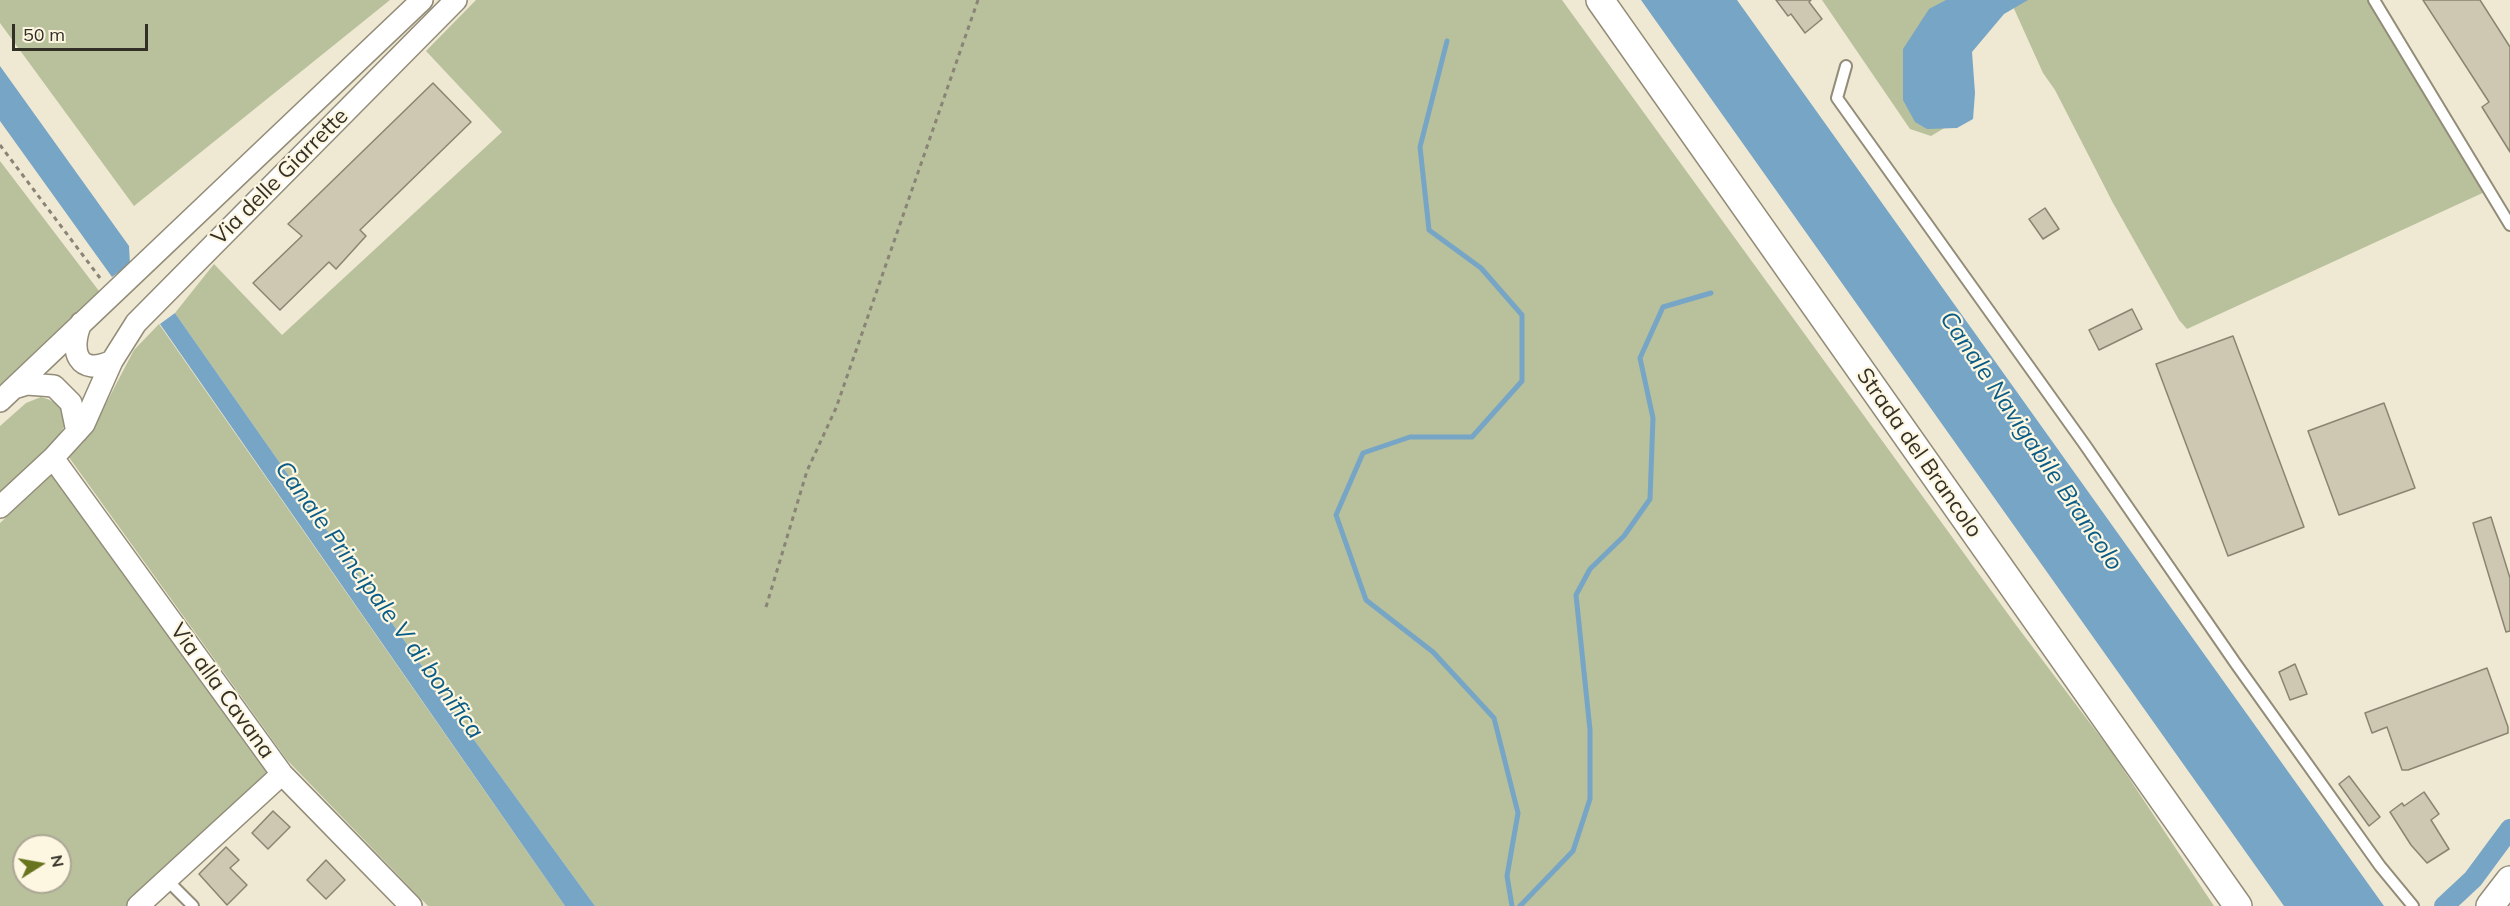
<!DOCTYPE html>
<style>
body{margin:0}
#map{position:relative;width:2510px;height:906px;overflow:hidden;background:#efe8d3;font-family:Mulish,sans-serif}
canvas{display:block}
.north{position:absolute;left:12px;top:834px;width:60px;height:60px;box-sizing:border-box;background:#fdf6e0;border:2px solid #aca696;border-radius:50%;rotate:79deg;font-size:16px;font-weight:700;line-height:24px;text-align:center;color:#322f27}
.north::after{content:'';display:block;margin:auto;width:21px;height:27px;background:#68741e;clip-path:polygon(50% 0,100% 100%,50% 72%,0 100%)}
.scale{position:absolute;left:12px;top:24px;width:136px;height:27px;box-sizing:border-box;border:3px solid #322f27;border-top:0;padding-left:8px;font-size:18px;line-height:21px;white-space:nowrap;color:#322f27;-webkit-text-stroke:4px #fdf6e0;paint-order:stroke}
</style>
<div id="map">
<canvas width="2510" height="906"></canvas>
<div class="north">N</div>
<div class="scale">50 m</div>
</div>
<script>
const g = document.querySelector('canvas').getContext('2d');
g.lineJoin = 'round';
function fillPath(path, color) { g.fillStyle = color; g.fill(path, 'evenodd'); }
function stroke(path, color, width, dash) { g.strokeStyle = color; g.lineWidth = width; g.lineCap = dash ? 'butt' : 'round'; g.setLineDash(dash || []); g.stroke(path); }
function write(font, color, halo, rows, align = 'center') {
  g.font = font + ' Mulish,sans-serif'; g.lineWidth = 4.5; g.setLineDash([]); g.textBaseline = 'middle'; g.strokeStyle = halo; g.fillStyle = color; for (const [text, x, y, turn = 0] of rows) {
    g.save(); g.translate(x, y); g.rotate((+turn || 0) * Math.PI / 180); g.textAlign = isNaN(turn) ? turn : align; if (halo) g.strokeText(text, 0, 0); g.fillText(text, 0, 0); g.restore();
  }
}
fillPath(new Path2D(`
 M0 0H390L134 206 0 23Z
 M476 0H1562L2016 625 2111 751 2214 906H595L464 726 175 313 214 264 282 335 502 132 426 51Z
 M1822 0H2373L2489 190 2187 329 2179 320 2113 203 2055 90 2043 73 2011 2 1971 24 1946 127 1931 136 1910 129Z
 M0 161 99 291 0 385Z
 M159 324 565 906H428L287 760 68 456 101 413 134 350Z
 M41 397C57 402 63 405 67 422L52 447 0 494V426L26 403Z
 M55 472 274 774 131 906H0V523ZM24 846H60V882H24Z`), '#b8c19c');
fillPath(new Path2D(`
 M1641 0H1737L2384 906H2284Z
 M1946 0H2028L2004 14 1972 52 1975 93 1973 119 1957 128 1927 129 1915 122 1903 100V49L1929 9Z
 M0 66 129 246 130 264 112 277 0 121Z
 M175 313 464 726 595 906H565L160 324Z`), '#77a5c5');
stroke(new Path2D(`
 M1447 41 1420 147 1429 230 1481 268 1522 315V381L1472 437H1410L1363 453 1336 515 1366 600 1433 652 1494 718 1518 813 1507 876 1512 906
 M1520 906 1573 851 1590 799V730L1576 595 1590 569 1624 536 1650 499 1653 418 1640 358 1663 307 1711 293`), '#77a5c5', 5);
stroke(new Path2D(`
 M2444 906 2473 879 2510 829`), '#77a5c5', 20);
const building = new Path2D(`
 M1776 0H1811L1809 2 1822 19 1805 33 1791 14 1788 16Z
 M2423 0H2480L2510 47V152L2482 107 2489 102Z
 M433 83 471 122 360 230 366 236 336 269 329 262 280 310 253 283 302 236 288 224Z
 M2045 208 2059 229 2043 239 2029 219Z
 M2132 309 2142 329 2099 350 2089 330Z
 M2233 336 2304 527 2228 556 2156 364Z
 M2384 403 2415 488 2339 515 2308 431Z
 M2491 517 2510 578V631L2506 632 2473 523Z
 M2295 664 2307 694 2290 700 2279 672Z
 M2487 668 2508 727V733L2408 770H2402L2387 727 2372 733 2365 713Z
 M2349 776 2380 817 2369 826 2339 784Z
 M2424 792 2439 814 2431 820 2449 849 2427 863 2411 845 2390 812 2402 803 2404 806Z
 M273 811 290 827 268 849 252 833Z
 M226 847 239 860 230 868 247 885 227 905 199 874Z
 M326 860 345 880 326 899 307 880Z`);
fillPath(building, '#cec7b2');
stroke(building, '#8a8471', 1.5);
const service = new Path2D(`
 M2374 0 2510 225
 M1846 66 1837 98 2085 445 2236 664 2380 866 2413 906
 M166 879 193 906`);
const minor = new Path2D(`
 M81 323C69 351 78 377 112 361
 M14 388 27 384 54 386 71 403 77 432
 M0 401 422 0
 M53 458 282 774 411 906
 M0 507 53 458 84 424 112 361 136 323 456 0
 M138 906 282 774`);
const tertiary = new Path2D(`
 M1600 0 2238 906
 M2490 906 2510 880`);
stroke(service, '#928c78', 14);
stroke(minor, '#928c78', 24);
stroke(tertiary, '#928c78', 30);
stroke(new Path2D(`
 M0 145 100 278
 M766 607 807 471 836 408 978 0`), '#898476', 3, [4.5, 4.5]);
stroke(service, '#fff', 10);
stroke(minor, '#fff', 21);
stroke(tertiary, '#fff', 27);
write('22px', '#322f27', '#fdf6e0', [
 ["Via delle Giarrette",280,177,-45],
 ["Strada del Brancolo",1919,453,55],
 ["Via alla Cavana",222,691,54]
]);
write('italic 24px', '#095c86', '#fdf6e0', [
 ["Canale Navigabile Brancolo",2031,441,56],
 ["Canale Principale V di bonifica",379,600,54]
]);
</script>
